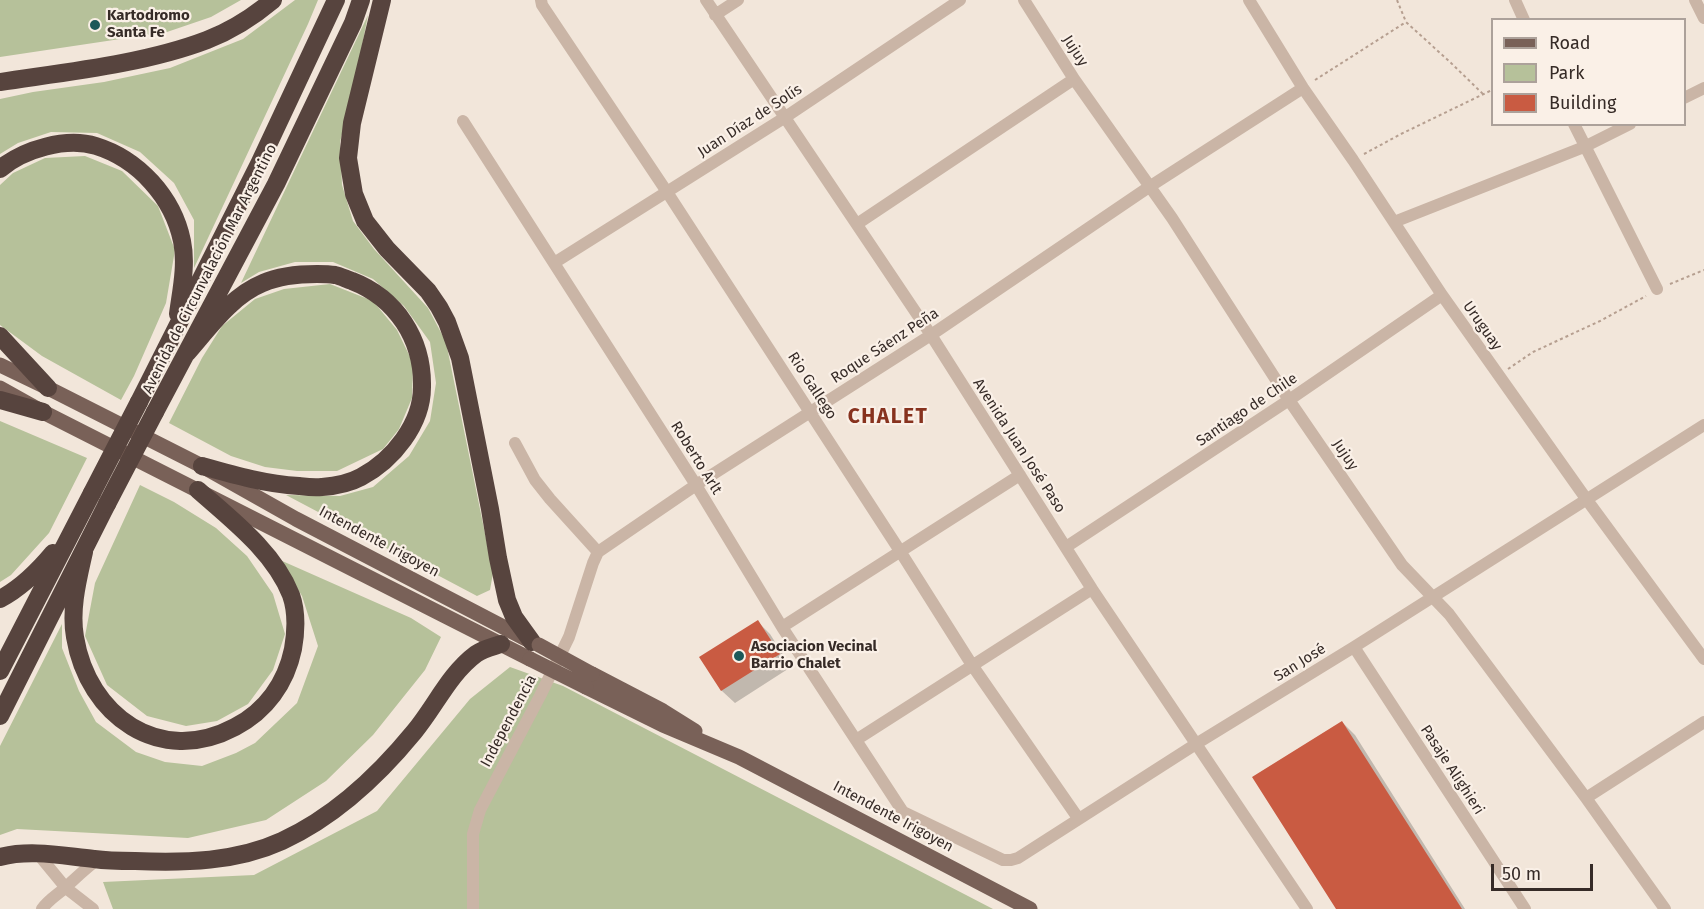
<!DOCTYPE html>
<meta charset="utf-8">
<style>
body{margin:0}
#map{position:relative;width:1704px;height:909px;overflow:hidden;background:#f2e6da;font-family:"Fira Sans",sans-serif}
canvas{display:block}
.legend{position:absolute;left:1491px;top:18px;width:195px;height:108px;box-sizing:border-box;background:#faf0e7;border:2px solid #aca19a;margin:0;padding:8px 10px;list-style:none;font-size:18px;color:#362b27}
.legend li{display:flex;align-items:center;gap:12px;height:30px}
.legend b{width:30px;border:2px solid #aca19a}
.scale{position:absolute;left:1491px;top:864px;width:102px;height:27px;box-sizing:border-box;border:3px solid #362b27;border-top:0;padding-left:8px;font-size:18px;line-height:21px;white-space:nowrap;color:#362b27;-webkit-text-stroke:4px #faf0e7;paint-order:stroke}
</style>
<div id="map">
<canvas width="1704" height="909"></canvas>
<ul class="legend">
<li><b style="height:8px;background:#796158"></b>Road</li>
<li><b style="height:16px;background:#b6c19a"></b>Park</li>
<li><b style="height:16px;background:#c95b42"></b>Building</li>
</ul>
<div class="scale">50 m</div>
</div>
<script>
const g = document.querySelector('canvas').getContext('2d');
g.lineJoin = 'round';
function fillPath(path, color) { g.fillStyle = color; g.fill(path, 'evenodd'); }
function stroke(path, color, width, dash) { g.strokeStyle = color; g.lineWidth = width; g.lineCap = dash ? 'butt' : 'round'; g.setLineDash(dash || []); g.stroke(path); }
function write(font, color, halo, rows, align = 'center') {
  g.font = font + ' "Fira Sans",sans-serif'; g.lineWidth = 4.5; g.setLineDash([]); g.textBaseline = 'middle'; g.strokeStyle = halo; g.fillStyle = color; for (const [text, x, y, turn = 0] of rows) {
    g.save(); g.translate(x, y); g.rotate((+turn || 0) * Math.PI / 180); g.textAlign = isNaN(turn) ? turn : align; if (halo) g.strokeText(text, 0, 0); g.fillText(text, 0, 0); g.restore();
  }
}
fillPath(new Path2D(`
 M0 0H241L211 17 167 32 0 57Z
 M295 0H318L308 24 194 268V220L174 183 140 152 97 133 51 132 18 143 0 154V99L33 92 104 82 170 68 243 39Z
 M368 15 354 87 340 142 342 185 353 221 374 249 428 308 446 342 493 573 490 590 477 596 286 495 340 496 373 487 409 456 430 421 436 383 430 342 404 306 373 279 333 262H295L259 272 241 283Z
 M85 156 122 171 158 206 175 250 166 303 134 376 121 400 42 356 0 325V185L13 173 45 158Z
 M330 284 373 301 397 330 413 363 412 398 399 429 383 449 337 471H297L265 467 231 456 169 423 202 358 222 326 255 299 284 289Z
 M0 421 87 458 49 533 11 575 0 582Z
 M140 485 174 502 216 528 247 556 273 594 285 634 273 670 248 704 217 721 186 726 147 716 107 685 85 636 95 583Z
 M280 560 411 618 441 637 425 670 373 735 326 781 266 820 188 838 17 829 0 835V746L62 624V648L79 691 96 722 136 752 165 762 202 766 236 753 255 743 297 703 318 646 302 596Z
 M510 667 563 686 993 909H113L103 882 254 875 377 811 470 699Z`), '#b6c19a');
fillPath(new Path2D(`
 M758 622 770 634 791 667 735 703 722 691 701 657Z
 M1342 722 1355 735 1465 909H1338Z`), '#0003');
fillPath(new Path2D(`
 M758 620 780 654 721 691 699 657Z
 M1342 721 1462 909H1336L1252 777Z`), '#c95b42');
stroke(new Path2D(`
 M1397 0 1406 22 1450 62 1483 94
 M1315 80 1406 22
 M1364 154 1401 134 1492 90
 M1670 284 1704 270
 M1508 369 1533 352 1600 321 1646 296`), '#b69f90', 2, [3, 3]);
stroke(new Path2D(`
 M541 0 542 5 667 192 900 551 972 665 1078 818
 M706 0 931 335 1092 589 1307 909
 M1024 0 1074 79 1172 218 1289 400 1402 565 1449 614 1586 798 1665 909
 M1249 0 1303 88 1353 160 1442 295 1587 500 1704 659
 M1515 0 1524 20
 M1695 0 1704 18
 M715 15 738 0
 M1684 98 1704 88
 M463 121 696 485 782 627 903 812 1003 860H1011L1018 858 1196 744 1354 647 1704 425
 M1574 124 1657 289
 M1394 222 1584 147 1630 124
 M857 224 1074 79
 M554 263 784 118 960 0
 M515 443 535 480 550 499 598 552 696 485 931 335 1149 187 1303 88
 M1066 547 1289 400 1442 295
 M782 627 1020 475
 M1354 647 1525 909
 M856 740 1092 589
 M1586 798 1704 722
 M38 854 66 888 93 909
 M42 909C49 899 59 894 67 886 77 877 86 868 97 860
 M473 909V834L480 810 540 696 569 637 593 563 598 552`), '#cab5a6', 12);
stroke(new Path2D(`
 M0 365 48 388 202 466 296 519 532 642
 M0 388 43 412 530 659
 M592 674 663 711 695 731
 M586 687 663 725 739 757 1030 909`), '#796158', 15);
stroke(new Path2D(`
 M382 0 352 123 348 158 354 194 365 221 387 249 428 291 439 307 447 322 460 358 490 509 498 558 507 600 514 617 532 642
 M0 82C66 72 144 64 207 40 230 31 254 16 273 0
 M0 169C24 149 66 137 96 146 138 159 173 197 182 241 187 265 181 291 178 314
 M0 336 48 388
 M187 353C209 328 231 296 263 283 279 276 299 274 317 274 322 274 329 274 335 275 340 276 346 279 352 281 396 298 423 339 422 387 422 424 393 460 361 477 350 483 335 486 322 487 314 488 307 487 299 486 265 484 234 475 202 466
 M0 400 43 412
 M139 402 259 164 336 0
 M155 412 276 184 353 23 361 0
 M84 552C78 579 70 609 75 637 88 716 160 767 235 727 266 711 286 683 293 649 296 632 297 612 291 595 274 552 232 520 198 490
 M0 599C21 588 38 571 53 553
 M0 671 92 493
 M0 716 107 504
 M0 857C31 849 63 856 94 859 108 861 122 861 135 861 185 863 236 862 282 841 334 817 378 776 414 732 435 707 449 674 476 654 483 649 492 647 501 644`), '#57443e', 18);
stroke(new Path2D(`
 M539 645 592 674
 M530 659 586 687`), '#796158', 15);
stroke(new Path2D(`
 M92 493 139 402
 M107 504 155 412`), '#57443e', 18);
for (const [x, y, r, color] of [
 [95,25,6,"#1c5859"],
 [739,656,6,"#1c5859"]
]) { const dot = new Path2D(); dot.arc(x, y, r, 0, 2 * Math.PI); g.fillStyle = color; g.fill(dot); stroke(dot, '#faf0e7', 2); }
write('bold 15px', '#362b27', '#faf0e7', [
 ["Kartodromo",107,16],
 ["Santa Fe",107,33],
 ["Asociacion Vecinal",751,647],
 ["Barrio Chalet",751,664]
], 'left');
write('15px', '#362b27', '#faf0e7', [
 ["Jujuy",1075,51,57],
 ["Juan Díaz de Solís",750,121,-33],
 ["Avenida de Circunvalación Mar Argentino",210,269,-63],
 ["Uruguay",1482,326,55],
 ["Roque Sáenz Peña",885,346,-33],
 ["Rio Gallego",812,386,57],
 ["Santiago de Chile",1247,410,-34],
 ["Avenida Juan José Paso",1019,446,57],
 ["Jujuy",1345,455,56],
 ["Roberto Arlt",696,458,58],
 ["Intendente Irigoyen",379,542,28],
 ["San José",1300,663,-32],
 ["Independencia",509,721,-62],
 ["Pasaje Alighieri",1452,770,57],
 ["Intendente Irigoyen",893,817,28]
]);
g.letterSpacing = '1.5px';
write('bold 21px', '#87321e', '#faf0e7', [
 ["CHALET",888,417]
]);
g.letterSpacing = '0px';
</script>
